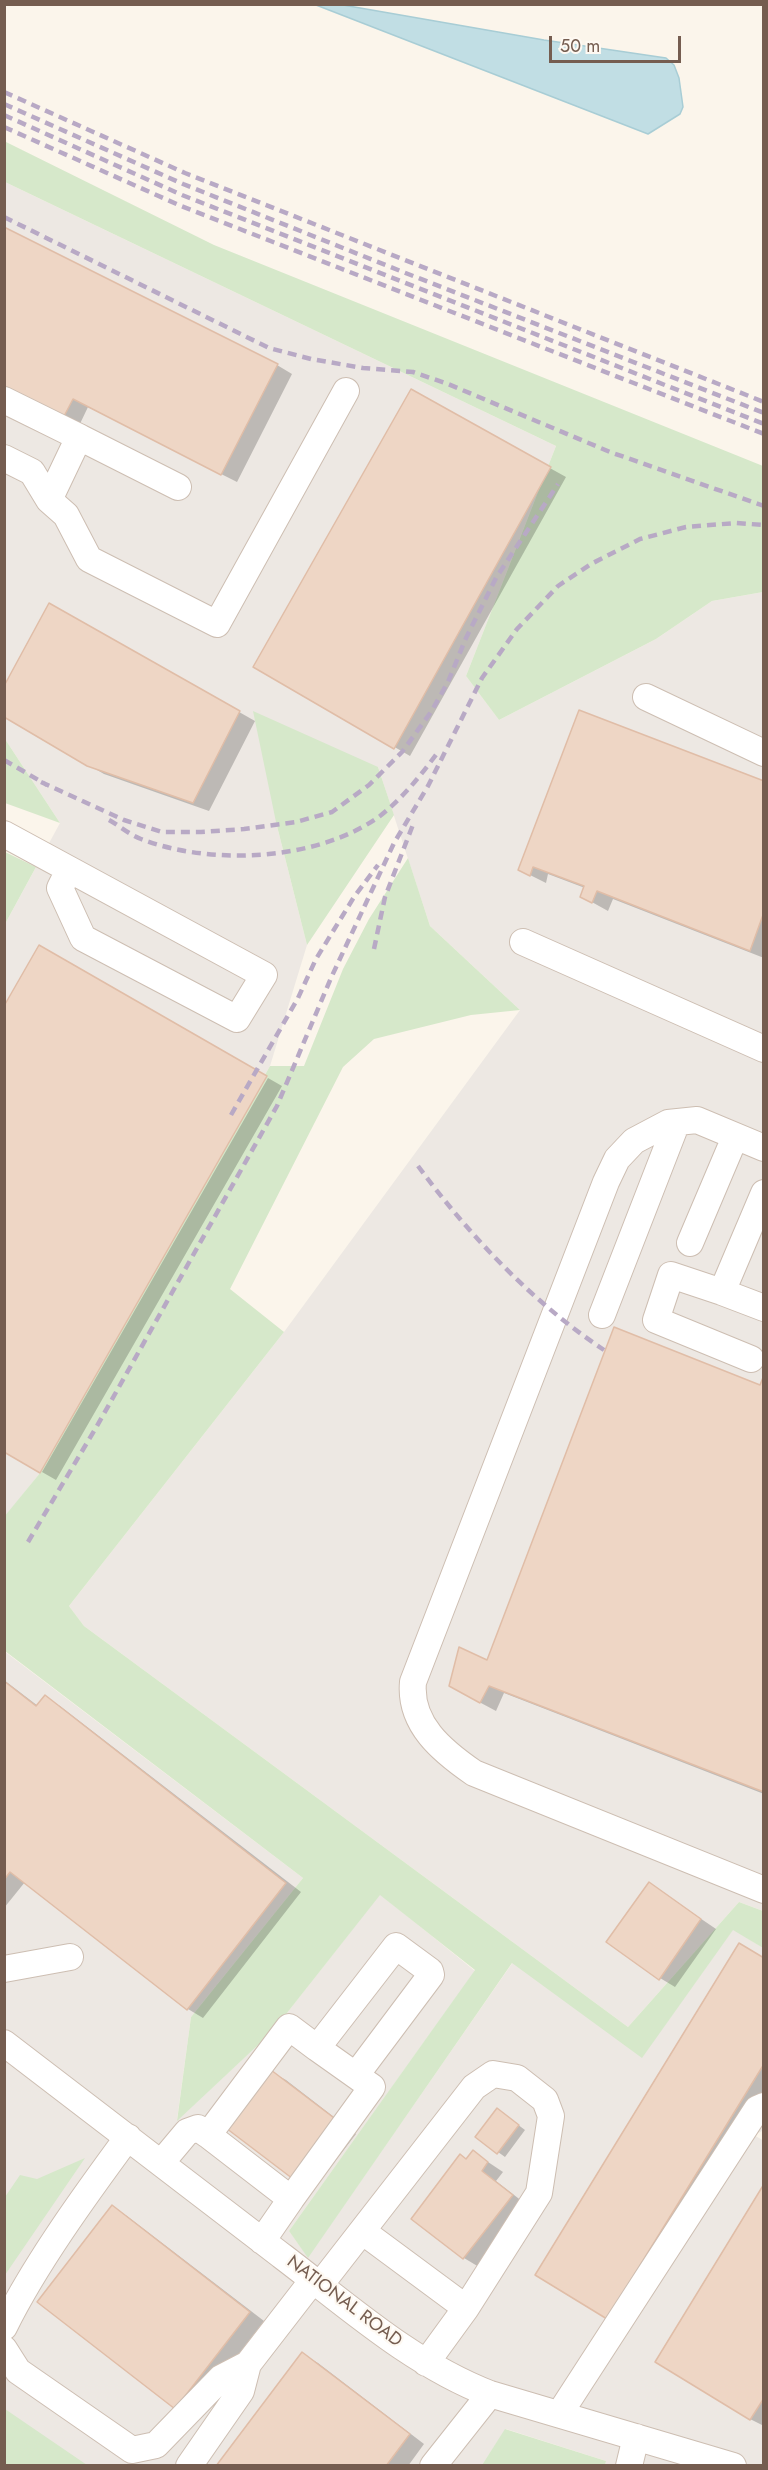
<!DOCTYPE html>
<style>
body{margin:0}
#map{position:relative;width:768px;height:2470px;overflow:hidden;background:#fbf5eb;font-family:Jost,sans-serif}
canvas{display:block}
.frame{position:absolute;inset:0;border:6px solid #755d50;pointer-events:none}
.scale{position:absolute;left:549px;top:36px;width:132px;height:27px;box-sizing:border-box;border:3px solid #755d50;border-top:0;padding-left:8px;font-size:18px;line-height:21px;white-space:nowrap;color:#755d50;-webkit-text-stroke:4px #fef9f2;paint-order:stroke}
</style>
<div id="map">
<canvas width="768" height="2470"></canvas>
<div class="frame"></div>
<div class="scale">50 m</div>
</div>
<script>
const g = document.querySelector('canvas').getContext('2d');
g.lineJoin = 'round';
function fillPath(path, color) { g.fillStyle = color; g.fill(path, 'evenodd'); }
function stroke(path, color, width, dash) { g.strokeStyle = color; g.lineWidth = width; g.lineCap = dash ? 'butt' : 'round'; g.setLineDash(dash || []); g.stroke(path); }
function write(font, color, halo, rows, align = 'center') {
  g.font = font + ' Jost,sans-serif'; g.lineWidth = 4.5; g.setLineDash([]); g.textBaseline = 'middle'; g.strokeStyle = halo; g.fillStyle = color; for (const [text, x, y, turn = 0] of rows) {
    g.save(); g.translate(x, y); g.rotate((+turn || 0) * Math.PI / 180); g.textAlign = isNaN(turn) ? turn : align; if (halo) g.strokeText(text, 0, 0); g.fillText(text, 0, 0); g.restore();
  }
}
fillPath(new Path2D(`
 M5 182 556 446 466 676 499 720 656 639 712 601 763 592V1911L739 1902 628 2027 84 1626 69 1606 284 1332 520 1010 430 926 378 767 276 822 307 945 270 1066 40 1473 5 1517V924L60 823 5 739Z
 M4 1651 303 1878 191 2017 177 2120 272 2032 380 1894 475 1971 289 2231 308 2257 513 1962 642 2057 733 1929 763 1948 764 2130 754 2135 764 2141 763 2465H605L606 2461 506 2429 482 2465H5Z`), '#ede8e3');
fillPath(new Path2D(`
 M4 141 214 245 763 466V592L712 601 656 639 499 720 466 676 556 446 5 182Z
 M253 711 378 767 394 815 307 945 276 822Z
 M4 739H5L60 823 5 803Z
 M5 852 36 867 5 924Z
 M408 858 430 926 520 1010 471 1015 374 1039 343 1067 230 1289 284 1332 69 1606 84 1626 628 2027 739 1902 763 1911V1948L733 1930 642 2058 512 1963 308 2258 289 2231 475 1970 380 1895 272 2032 177 2121 191 2017 303 1878 5 1651 4 1517 40 1473 270 1066H304L343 969 369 919Z
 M85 2158 5 2275V2197L20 2175 37 2179Z
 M5 2409 87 2465H5Z
 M505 2429 606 2461 605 2465H482Z`), '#d6e8ca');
const water = new Path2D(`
 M316 5H343L544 40 666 58 674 65 679 78 683 107 680 114 648 134Z`);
fillPath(water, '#c1dee4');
stroke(water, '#a8cdd5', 1.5);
fillPath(new Path2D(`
 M277 365 292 374 237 482 88 407 77 430 9 397Z
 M411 391 566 477 410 756 255 666Z
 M50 605 255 721 209 811 104 774 4 716Z
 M764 782V958L613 899 608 911 581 896 585 888 548 874 546 883 520 870Z
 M268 1078 282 1086 56 1480 42 1472Z
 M764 1379V1794L504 1693 496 1711 466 1695 488 1662 761 1387Z
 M4 1680 38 1706 45 1697 60 1706 301 1892 203 2018 188 2009 25 1882 4 1908Z
 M650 1884 716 1929 675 1987 660 1978Z
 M764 1959V2098L607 2318Z
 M271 2072 286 2080 356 2134 313 2190Z
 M505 2115 525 2130 505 2157 498 2152Z
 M473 2152 503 2172 496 2181 527 2205 479 2267 464 2258 413 2218Z
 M764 2187V2426L750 2419Z
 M112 2207 127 2216 264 2321 191 2416 176 2408Z
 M303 2354 318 2363 424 2444 408 2466H218Z`), '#0003');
const building = new Path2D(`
 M4 227 278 364 221 475 73 399 61 422 4 395Z
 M411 389 551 467 394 749 253 667Z
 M49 603 240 711 193 803 87 766 4 717V686Z
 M579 710 764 781V912L750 951 597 891 592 903 580 897 584 886 533 867 530 876 518 870Z
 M39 945 267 1076 40 1473 4 1452V1006Z
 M614 1327 760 1385 764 1375V1792L489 1686 480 1703 449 1686 459 1647 487 1660Z
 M4 1681 36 1706 45 1695 286 1883 187 2010 10 1872 4 1880Z
 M649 1882 701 1919 659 1980 606 1942Z
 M739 1943 764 1958V2064L607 2319 535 2275Z
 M271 2070 342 2124 297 2182 226 2128Z
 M497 2108 519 2125 497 2154 475 2137Z
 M473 2150 488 2162 482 2171 513 2195 463 2259 411 2219 460 2154 466 2159Z
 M764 2184V2398L750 2420 655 2362Z
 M112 2205 250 2312 175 2409 37 2302Z
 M302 2352 410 2434 386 2466H216Z`);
fillPath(building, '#eed6c5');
stroke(building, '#e0bda7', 1.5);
const minor = new Path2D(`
 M4 400 79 437
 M4 458 32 472 49 500 66 515 89 559 217 624 346 391
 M49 500 79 437 178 487
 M646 697 764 753
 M4 834 264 975 237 1019 83 938 60 888 69 870
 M523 942 764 1049
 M764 1148 697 1120 668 1123 634 1141 617 1159 606 1182 413 1682C409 1724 442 1751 474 1773L764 1890
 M690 1243 735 1137
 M722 1292 764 1308
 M602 1315 677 1122
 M751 1359 656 1320 671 1275 722 1292 764 1193
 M4 1969 70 1957
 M4 2043C98 2114 190 2185 282 2256 348 2306 412 2364 490 2394L733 2466
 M208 2135 289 2027 317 2048
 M161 2163 187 2132 198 2128 208 2135 291 2199 262 2241
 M291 2199 372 2087 317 2048 396 1946 430 1971 431 1975 356 2075
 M362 2231 466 2308 426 2363
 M320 2285 474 2087 493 2074 517 2078 545 2100 551 2116 539 2193 466 2308
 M4 2327C35 2264 86 2194 128 2137
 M4 2349 18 2371 132 2450 156 2445 221 2378 248 2364
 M560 2413 757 2109 764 2106
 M189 2466 241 2391 248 2364 313 2280
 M433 2466 490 2394
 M629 2466 636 2437`);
stroke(minor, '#cdbeb2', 28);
stroke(minor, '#fff', 26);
stroke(new Path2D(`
 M4 92 185 173 764 402
 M4 104 183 184 403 272 764 413
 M4 115 182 195 764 424
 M4 127 181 206 764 434
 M4 217 269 348 311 359 363 368 413 372 448 384 610 452 764 506
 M4 760 47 785
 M41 782 124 820 162 832H201L244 829 296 822 332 812 369 785 402 752 431 712 448 682 466 638 496 578 558 484
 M109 820C120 826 130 835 141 839 211 866 318 861 380 816 403 798 421 775 438 752
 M374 949 385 897 414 822
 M231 1115 298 998 316 959 354 897 378 865
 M418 1166C469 1235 532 1302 604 1350
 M28 1542 97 1426 277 1106 331 978 394 843 428 786 482 678 517 629 558 586 591 564 640 539 686 527 736 523 764 525`), '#b8a9c5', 4.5, [9, 6]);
write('18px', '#755d50', '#fef9f2', [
 ["NATIONAL ROAD",344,2302,37]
]);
</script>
